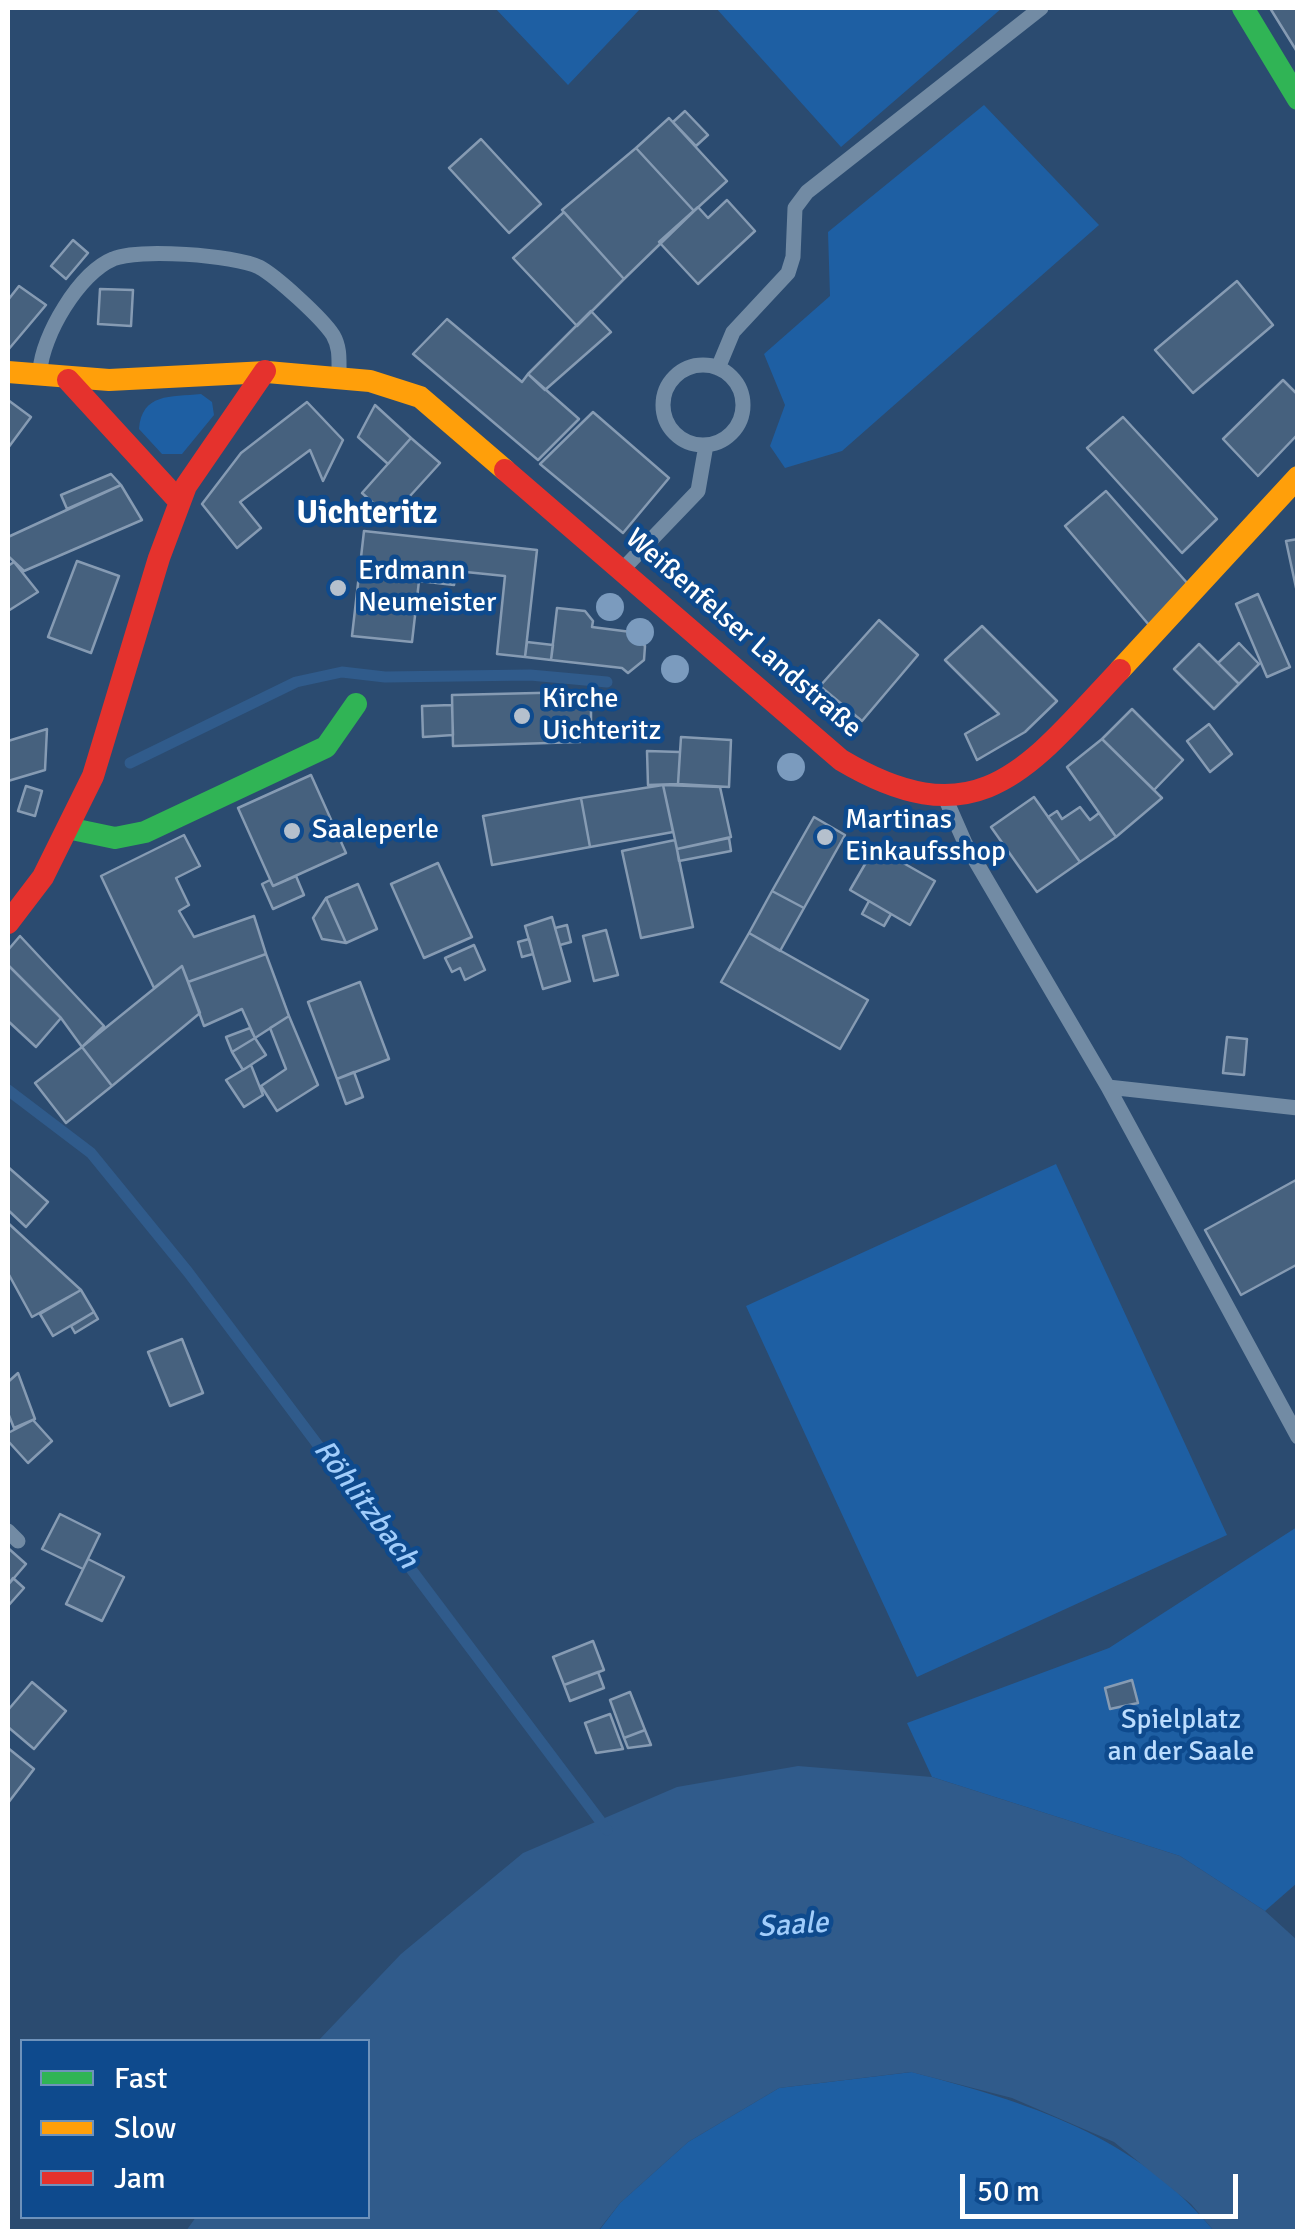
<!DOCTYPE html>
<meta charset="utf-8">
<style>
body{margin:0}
#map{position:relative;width:1305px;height:2239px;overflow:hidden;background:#2b4b70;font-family:Signika,sans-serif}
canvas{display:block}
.frame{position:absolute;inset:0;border:10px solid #fff;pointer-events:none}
.legend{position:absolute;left:20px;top:2039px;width:350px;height:180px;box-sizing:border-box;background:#0e4a8d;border:2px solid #6e92bb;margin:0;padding:12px 18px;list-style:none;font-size:30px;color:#fff}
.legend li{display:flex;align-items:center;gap:20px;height:50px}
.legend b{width:50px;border:2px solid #6e92bb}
.scale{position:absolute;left:960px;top:2174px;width:278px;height:45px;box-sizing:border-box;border:5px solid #fff;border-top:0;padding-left:12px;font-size:30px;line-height:35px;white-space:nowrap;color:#fff;-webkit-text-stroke:8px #0e4a8d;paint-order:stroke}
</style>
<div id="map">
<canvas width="1305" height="2239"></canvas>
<div class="frame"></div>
<ul class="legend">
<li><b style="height:12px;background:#30b455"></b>Fast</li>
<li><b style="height:12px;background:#ff9f0a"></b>Slow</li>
<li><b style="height:12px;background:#e5322d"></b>Jam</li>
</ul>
<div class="scale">50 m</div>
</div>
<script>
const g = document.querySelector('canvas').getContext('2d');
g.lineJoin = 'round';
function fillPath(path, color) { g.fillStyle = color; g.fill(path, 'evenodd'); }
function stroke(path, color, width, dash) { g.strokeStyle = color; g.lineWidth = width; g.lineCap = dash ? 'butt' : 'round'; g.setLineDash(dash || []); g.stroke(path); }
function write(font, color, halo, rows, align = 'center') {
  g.font = font + ' Signika,sans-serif'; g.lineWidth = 9; g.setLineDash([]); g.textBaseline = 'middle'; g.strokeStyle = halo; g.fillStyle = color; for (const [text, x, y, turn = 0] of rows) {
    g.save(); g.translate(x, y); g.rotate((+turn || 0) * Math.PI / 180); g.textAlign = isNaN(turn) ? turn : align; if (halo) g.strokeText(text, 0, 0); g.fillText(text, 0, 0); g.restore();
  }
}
fillPath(new Path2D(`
 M495 8H641L568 85Z
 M716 8H1002L841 147Z
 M984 105 1099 225 842 451 785 468 770 446 785 405 764 354 830 296 828 232Z
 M201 394 212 402 214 415 182 454H162L139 429C142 393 170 397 201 394Z
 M1056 1164 1227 1535 917 1677 746 1306Z
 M1297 1527V1883L1265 1911 1180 1856 932 1777 907 1723 1109 1648Z
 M912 2072C1028 2103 1134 2134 1214 2231L598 2232 620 2203 688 2142 779 2088Z`), '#1e5fa3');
fillPath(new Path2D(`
 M798 1766 932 1777 1180 1856 1265 1911 1297 1940V2231H1214L1191 2204 1114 2142 1012 2098 911 2072 779 2088 688 2142 620 2203 598 2231H186L196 2217 368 2216V2042L318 2041 401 1954 523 1853 677 1787Z`), '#305b8b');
stroke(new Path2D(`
 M130 763 296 682 342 672 385 677 530 675 607 682
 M8 1090 91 1153 188 1272 607 1830`), '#305b8b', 11);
const building = new Path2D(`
 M1270 8H1298V49L1296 50Z
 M685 111 708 135 696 146 673 122Z
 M669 118 727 181 694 211 636 148Z
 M481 139 541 204 509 233 449 168Z
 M636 148 694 211 624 279 562 210Z
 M727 200 755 231 698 284 659 242 698 207 708 218Z
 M564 212 624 279 577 326 513 258Z
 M73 240 88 253 66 279 51 266Z
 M1237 281 1273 325 1193 393 1155 350Z
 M19 286 46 305 8 350V300Z
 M100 289 133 290 131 326 98 324Z
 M591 311 611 332 545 390 528 374Z
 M447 319 522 382 528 374 579 419 538 460 413 354Z
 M1283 380 1298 395V434L1258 476 1223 439Z
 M8 400 31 417 8 448Z
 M307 402 343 440 323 481 310 450 240 502 261 528 237 548 202 504 241 453Z
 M375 405 411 438 388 464 358 437Z
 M593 412 669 478 623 533 540 464Z
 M1123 417 1217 519 1182 553 1087 448Z
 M411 438 440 463 390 518 362 493Z
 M111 474 121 485 67 509 61 495Z
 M121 485 142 520 24 571 8 556V537Z
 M1106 491 1188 584 1149 625 1065 526Z
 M364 531 537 550 525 657 497 654 505 576 456 571 454 585 419 581 412 642 352 636Z
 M1298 539V597L1286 541Z
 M77 561 119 576 91 653 48 637Z
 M14 562 38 592 8 611V566Z
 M1258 594 1290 667 1267 677 1236 604Z
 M557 608 585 611 593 621 592 627 631 632 645 646 644 660 628 673 622 668 551 660Z
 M879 620 918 655 862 721 820 686Z
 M982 626 1057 701 1025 732 977 760 965 734 999 714 945 660Z
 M527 642 553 645 551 660 525 657Z
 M1239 643 1259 664 1239 684 1218 663Z
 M1199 644 1239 684 1214 709 1174 669Z
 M578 692 591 707V724L580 742 453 746 452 695Z
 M452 705 453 735 423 737 422 706Z
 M1132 709 1183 760 1154 790 1102 739Z
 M1209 724 1232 754 1210 772 1187 741Z
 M47 729 45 770 8 781V741Z
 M681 737 731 740 729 787 678 784Z
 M1102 739 1162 798 1116 837 1067 767Z
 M647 751 680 752 678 784 648 785Z
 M311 775 346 853 273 886 238 808Z
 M663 785 673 832 590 847 581 798Z
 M663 785 720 787 731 837 677 849Z
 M26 786 42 791 35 816 18 811Z
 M1034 797 1080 862 1037 892 991 827Z
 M581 798 590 847 492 865 483 816Z
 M1080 807 1090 820 1099 813 1116 837 1080 862 1048 817 1057 811 1062 819Z
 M814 817 845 835 804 908 772 891Z
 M184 835 200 866 176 878 189 905 179 911 194 937 254 916 266 954 188 982 182 966 154 988 101 876Z
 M729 838 731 851 679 861 677 849Z
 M675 840 693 927 641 938 622 851Z
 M875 847 935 881 910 925 850 890Z
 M438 863 472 937 424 958 391 884Z
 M296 876 304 895 273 909 262 884 270 880 273 886Z
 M358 884 377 929 346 943 326 898Z
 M772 891 804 908 780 951 749 933Z
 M326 898 346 943 322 939 313 918Z
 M869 901 891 914 884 926 862 914Z
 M552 917 570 981 543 989 525 926Z
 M567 925 571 942 560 945 555 928Z
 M606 930 618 975 594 981 583 936Z
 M749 933 868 1000 840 1049 721 982Z
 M20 936 104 1026 82 1047 61 1018 8 965V950Z
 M529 939 533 954 522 957 518 942Z
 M474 945 485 970 465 980 460 968 452 972 445 958Z
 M266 954 289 1016 255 1038 242 1009 204 1026 188 982Z
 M8 965 61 1018 36 1047 8 1021Z
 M182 966 200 1013 112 1086 82 1047Z
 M360 982 389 1059 337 1079 308 1002Z
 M289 1016 318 1085 277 1111 261 1086 286 1069 270 1028Z
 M250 1028 255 1038 232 1052 226 1037Z
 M1227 1037 1247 1039 1244 1075 1223 1073Z
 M255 1038 266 1055 243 1070 232 1052Z
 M82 1047 112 1086 66 1123 35 1083Z
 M251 1065 263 1095 244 1107 226 1080Z
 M354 1072 363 1097 346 1104 337 1079Z
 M8 1167 48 1202 26 1227 8 1210Z
 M1296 1180 1298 1264 1241 1295 1205 1230Z
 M8 1223 81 1290 32 1317 8 1273Z
 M81 1290 94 1312 53 1336 40 1314Z
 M94 1312 98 1319 75 1333 71 1326Z
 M182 1339 203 1393 170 1406 148 1352Z
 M18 1373 35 1419 14 1428 8 1413V1382Z
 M33 1420 52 1441 28 1463 8 1441V1433Z
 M60 1514 100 1534 83 1569 42 1549Z
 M8 1548 26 1564 8 1585Z
 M88 1559 124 1577 102 1621 66 1604Z
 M13 1578 24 1588 8 1606V1585Z
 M593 1641 604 1670 564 1685 553 1657Z
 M598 1672 604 1688 570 1701 564 1685Z
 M1132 1680 1138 1703 1110 1709 1105 1688Z
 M32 1682 66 1711 34 1749 8 1727V1710Z
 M630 1692 645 1730 624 1738 610 1700Z
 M610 1714 623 1749 596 1753 585 1723Z
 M645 1730 651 1745 628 1748 624 1738Z
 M8 1748 34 1769 8 1803Z`);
fillPath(building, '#46617e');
stroke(building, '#869bb3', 2.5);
stroke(new Path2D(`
 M663 405a40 40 0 1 1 80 0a40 40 0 1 1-80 0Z
 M718 368 733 332 788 273 793 257 795 208 807 192 1041 8
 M40 371C42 336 79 273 113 259 138 248 234 255 259 267 276 276 322 318 333 335 340 347 339 359 339 372
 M623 569 698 491 706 445
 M947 802 965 843 1108 1087 1298 1437
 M1108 1087 1298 1108
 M8 1531 18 1541`), '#728ba4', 15);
stroke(new Path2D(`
 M1243 8 1298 99
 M72 829 115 838 145 832 326 747 356 704`), '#30b455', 22);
stroke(new Path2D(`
 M8 372 109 380 267 372 370 381 420 397 505 470
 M1120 670 1298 477`), '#ff9f0a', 22);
stroke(new Path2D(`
 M68 380 179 501
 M505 470 841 760C979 842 1029 767 1120 670
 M8 923 43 877 93 776 159 558 186 486 265 371`), '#e5322d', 22);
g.fillStyle = '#7b9bbe';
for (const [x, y] of [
 [610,607],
 [640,632],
 [675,669],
 [791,767]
]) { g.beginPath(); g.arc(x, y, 14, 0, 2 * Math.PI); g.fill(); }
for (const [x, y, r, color] of [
 [338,588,10,"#b5c0cd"],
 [522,716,10,"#b5c0cd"],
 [292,831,10,"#b5c0cd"],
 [825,837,10,"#b5c0cd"]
]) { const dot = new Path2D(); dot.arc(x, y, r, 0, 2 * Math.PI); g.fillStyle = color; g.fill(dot); stroke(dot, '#0e4a8d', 4); }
write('28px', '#fff', '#0e4a8d', [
 ["Erdmann",358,572],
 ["Neumeister",358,604],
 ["Kirche",542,700],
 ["Uichteritz",542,732],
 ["Martinas",845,821],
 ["Einkaufsshop",845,853],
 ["Saaleperle",312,831]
], 'left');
write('28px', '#fff', '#0e4a8d', [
 ["Weißenfelser Landstraße",743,634,41]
]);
write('28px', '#bcddfe', '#0e4a8d', [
 ["Spielplatz",1181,1721],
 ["an der Saale",1181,1753]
]);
write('italic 30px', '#a1cdfb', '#0e4a8d', [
 ["Röhlitzbach",365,1505,53],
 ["Saale",793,1926,-4]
]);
write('bold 32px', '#fff', '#0e4a8d', [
 ["Uichteritz",367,515]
]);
</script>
